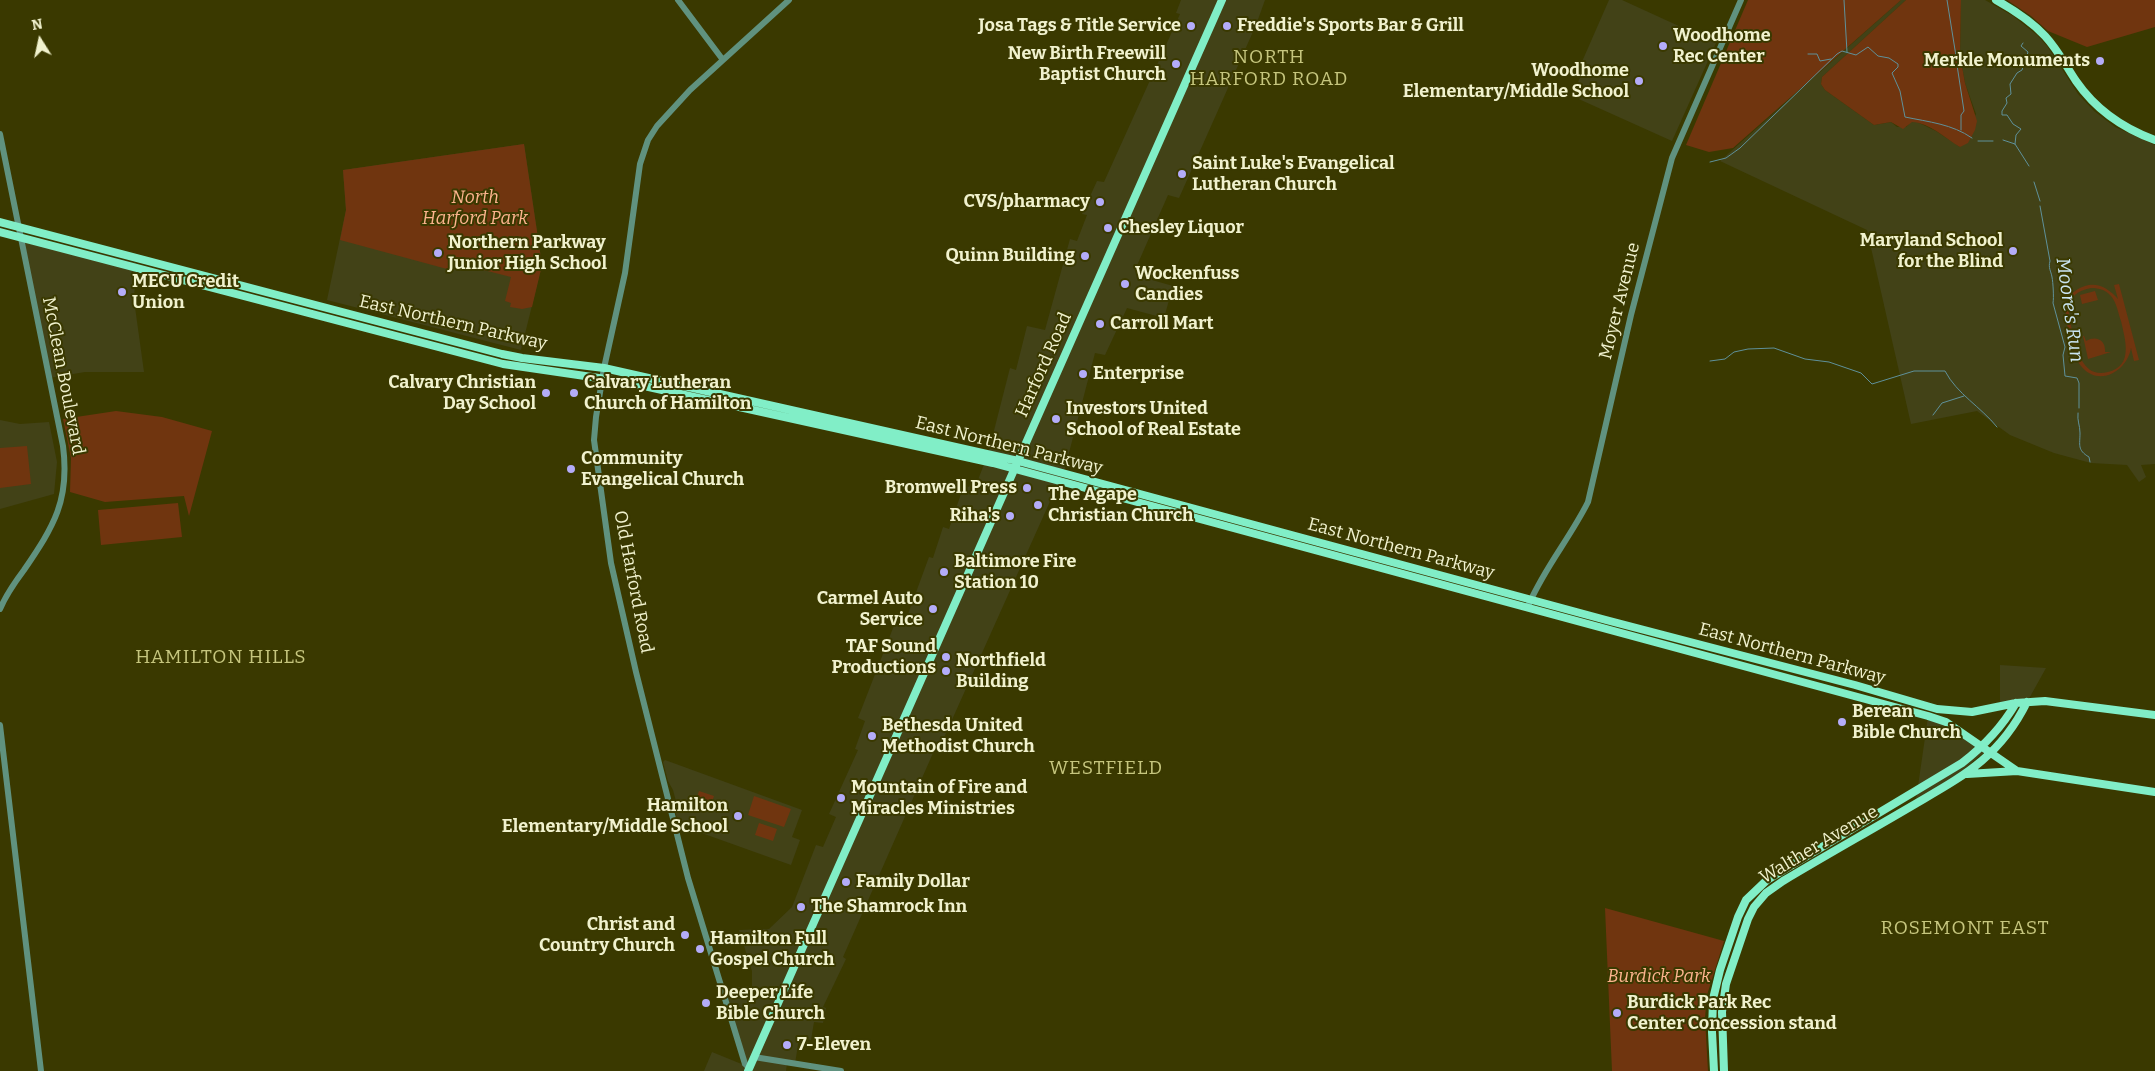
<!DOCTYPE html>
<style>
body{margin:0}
#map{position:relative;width:2155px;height:1071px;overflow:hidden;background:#3a3900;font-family:Bitter,serif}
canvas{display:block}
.north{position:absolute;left:15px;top:15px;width:50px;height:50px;-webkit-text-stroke:4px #3a3900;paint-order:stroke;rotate:350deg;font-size:14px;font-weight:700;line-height:20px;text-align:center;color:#f1f2ce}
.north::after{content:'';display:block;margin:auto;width:18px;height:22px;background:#f1f2ce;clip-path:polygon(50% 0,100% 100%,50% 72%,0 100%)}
</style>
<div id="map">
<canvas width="2155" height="1071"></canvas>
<div class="north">N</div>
</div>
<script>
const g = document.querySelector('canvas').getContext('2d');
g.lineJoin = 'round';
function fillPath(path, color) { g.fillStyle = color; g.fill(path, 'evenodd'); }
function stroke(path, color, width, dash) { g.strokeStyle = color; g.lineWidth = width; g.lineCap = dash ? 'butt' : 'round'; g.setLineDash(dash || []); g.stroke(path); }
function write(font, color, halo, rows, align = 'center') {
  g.font = font + ' Bitter,serif'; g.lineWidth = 4; g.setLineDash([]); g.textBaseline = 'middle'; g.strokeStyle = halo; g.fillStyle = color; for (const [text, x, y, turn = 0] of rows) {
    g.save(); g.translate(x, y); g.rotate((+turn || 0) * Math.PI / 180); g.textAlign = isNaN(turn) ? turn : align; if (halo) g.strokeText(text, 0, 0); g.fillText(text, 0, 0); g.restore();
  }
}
fillPath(new Path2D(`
 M1181 0H1265L1256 25 1179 198 1168 195 1135 270 1153 276 1152 280 1173 286 1164 318 1127 308 1105 355 1095 353 1065 468 942 742 937 744 843 957 846 959 823 1007 826 1008 823 1023 814 1022 811 1040 799 1038 795 1064 787 1063 786 1071H704L712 1052 744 1065 720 989 752 986V971L739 930 769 929 792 907 816 845 823 847 836 817 829 814 858 750 855 749 865 721 858 718 895 623 904 625 929 557 933 558 943 527 949 529 964 485 969 487 971 483 976 485 988 454 1010 368 1016 370 1027 326 1045 330 1070 239 1077 241 1087 215 1082 214 1097 181 1104 182 1180 14 1176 13Z
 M1609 0H1622L1716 43 1672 141 1572 96 1585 66 1581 64Z
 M1901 0H1906L1822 77 1821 84 1825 90 1874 125 1891 122 1897 127H1906L1912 121 1917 122 1936 131 1960 147 1976 114 1965 83 1960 55 1961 0H1985L2013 16 2037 35 2047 46 2078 94 2094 111 2115 127 2155 145V464L2141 465 2146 477 2139 482 2127 465 2091 463 2054 453 2010 435 1977 411 1911 424 1867 230 1720 161Z
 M524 144 542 265 521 350 327 300 346 210 343 170Z
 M21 234 136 263 134 300 144 372H85L49 378Z
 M0 420 20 424 49 422 57 462 54 494 0 509Z
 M2000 665 2046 668 2026 704 2000 707Z
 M1928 717 1948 724 1987 750 1958 774 1916 800Z
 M665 760 802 810 792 837 800 840 791 865 696 831 695 829 678 822 675 811 677 805 673 790 668 781 663 762Z`), '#424217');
fillPath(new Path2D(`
 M1748 0H1901L1733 148 1709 152 1686 145Z
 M1906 0H1961L1960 55 1965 83 1977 121 1975 130 1968 143 1960 147C1945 138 1930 123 1912 122L1903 129 1891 122 1874 125 1825 90 1821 84 1822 77Z
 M2007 0H2155V27L2087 47 2048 31 2031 16Z
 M524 144 542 265 532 307 522 309 510 307 511 303 505 301 511 277 456 263 447 269 340 240 346 210 343 170Z
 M2119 284 2139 360 2134 361 2131 348C2127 371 2099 388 2081 366 2075 359 2074 350 2071 341 2066 322 2058 294 2085 286 2098 282 2109 289 2118 299L2114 285ZM2091 288C2099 288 2106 290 2111 296 2117 303 2118 313 2121 321 2125 339 2134 366 2108 372 2084 378 2078 354 2074 336 2068 316 2062 293 2091 288Z
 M2095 291 2098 300 2082 304 2080 295Z
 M2083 336H2084L2086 341C2096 335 2106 340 2105 352H2111L2088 359Z
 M116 411 162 417 212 431 189 516 184 496 105 502 70 492 71 458 63 419Z
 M27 446 31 484 0 488V448Z
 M178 503 182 537 101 545 98 510Z
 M699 791 714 796 712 802 710 801 708 804 696 800Z
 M754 796 791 809 784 827 748 815Z
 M759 823 777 829 773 841 755 835Z
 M1605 908 1724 941 1707 995 1705 1018 1708 1071H1612Z`), '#70350f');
stroke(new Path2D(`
 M1844 0 1847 52
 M1947 0 1956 56
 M1808 54H1817L1820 61 1831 59
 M1957 65 1964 111 1961 115V130
 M2003 140 2015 144 2029 166
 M1978 141H1993
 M2015 144 2016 135 2021 129 2013 124 2007 115H2002V111L2007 103 2006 98 2011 94 2010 84 2017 73 2022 70 2028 52 2021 46 2023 43
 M1710 162 1726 158 1740 148 1837 54 1842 51 1856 55 1868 47 1878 56 1889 58 1898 64V67L1892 73 1900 91 1905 117C1929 122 1952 124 1972 138
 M2034 182 2040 201
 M2040 206 2050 261C2048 268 2051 271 2052 277 2053 282 2054 298 2053 303L2065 347 2063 355 2065 376 2077 378 2079 383V408
 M1710 361 1725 359 1734 352 1748 349 1774 348 1805 359 1829 362 1861 373 1872 384 1914 371H1945C1957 394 1981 407 1997 427
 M2078 413C2077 421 2080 425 2080 433 2080 445 2077 450 2089 457L2090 462
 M1933 415 1942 403 1964 396`), '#5f919a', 1);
stroke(new Path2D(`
 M678 0 723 60
 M0 134 63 446C70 500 54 526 24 570 15 582 6 595 0 609
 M1529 604C1545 567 1570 538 1588 502L1631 315 1672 158 1741 0
 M0 725 41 1071
 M754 1057 841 1071
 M749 1068 745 1064 688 878 636 672 611 563 594 440 596 417 604 368 625 273 640 164 648 140 657 126 690 90 789 0`), '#60927f', 6);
stroke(new Path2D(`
 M1996 0C2014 10 2031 21 2045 36 2058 50 2066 66 2076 81 2096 110 2122 128 2155 140
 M0 222 502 354 522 358 604 368 1018 461 1606 620 1855 685 1937 709 1972 712 2016 703 2045 701 2155 715
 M0 232 503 364 626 382 993 463 1928 716 1946 722 2017 771 2155 792
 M1967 774 2017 771
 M748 1071 1222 0
 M1714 1071 1712 1032 1713 999 1720 970 1738 917 1746 900 1767 880 1962 763C1984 746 2002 727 2016 703
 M1724 1071 1722 1012 1726 984 1748 919 1754 907 1766 893 1783 881C1823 857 1864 834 1905 810 1957 779 1998 761 2027 702`), '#81eec7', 8);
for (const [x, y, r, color] of [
 [1191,26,5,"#b4acf9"],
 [1227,26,5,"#b4acf9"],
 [1663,46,5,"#b4acf9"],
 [2100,61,5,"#b4acf9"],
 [1176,64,5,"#b4acf9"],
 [1639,81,5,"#b4acf9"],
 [1182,174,5,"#b4acf9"],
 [1100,202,5,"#b4acf9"],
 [1108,228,5,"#b4acf9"],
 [2013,251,5,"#b4acf9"],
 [438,253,5,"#b4acf9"],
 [1085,256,5,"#b4acf9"],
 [1125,284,5,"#b4acf9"],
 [122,292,5,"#b4acf9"],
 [1100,324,5,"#b4acf9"],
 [1083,374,5,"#b4acf9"],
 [546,393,5,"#b4acf9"],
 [574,393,5,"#b4acf9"],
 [1056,419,5,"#b4acf9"],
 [571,469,5,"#b4acf9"],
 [1027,488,5,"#b4acf9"],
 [1038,505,5,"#b4acf9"],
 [1010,516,5,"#b4acf9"],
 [944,572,5,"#b4acf9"],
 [933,609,5,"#b4acf9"],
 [946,657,5,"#b4acf9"],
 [946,671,5,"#b4acf9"],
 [1842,722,5,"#b4acf9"],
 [872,736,5,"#b4acf9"],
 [841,798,5,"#b4acf9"],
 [738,816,5,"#b4acf9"],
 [846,882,5,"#b4acf9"],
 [801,907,5,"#b4acf9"],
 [685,935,5,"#b4acf9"],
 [700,949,5,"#b4acf9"],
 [706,1003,5,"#b4acf9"],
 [1617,1013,5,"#b4acf9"],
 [787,1045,5,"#b4acf9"]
]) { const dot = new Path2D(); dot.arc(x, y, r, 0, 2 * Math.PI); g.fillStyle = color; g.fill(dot); stroke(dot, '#3a3900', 2); }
write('bold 18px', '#f1f2ce', '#3a3900', [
 ["Josa Tags & Title Service",1181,26,"right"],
 ["Freddie's Sports Bar & Grill",1237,26],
 ["Woodhome",1673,36],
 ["Rec Center",1673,57],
 ["New Birth Freewill",1166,54,"right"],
 ["Baptist Church",1166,75,"right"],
 ["Merkle Monuments",2090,61,"right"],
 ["Woodhome",1629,71,"right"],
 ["Elementary/Middle School",1629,92,"right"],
 ["Saint Luke's Evangelical",1192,164],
 ["Lutheran Church",1192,185],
 ["CVS/pharmacy",1090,202,"right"],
 ["Chesley Liquor",1118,228],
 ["Maryland School",2003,241,"right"],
 ["for the Blind",2003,262,"right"],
 ["Northern Parkway",448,243],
 ["Junior High School",448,264],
 ["Quinn Building",1075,256,"right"],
 ["Wockenfuss",1135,274],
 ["Candies",1135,295],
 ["MECU Credit",132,282],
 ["Union",132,303],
 ["Carroll Mart",1110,324],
 ["Enterprise",1093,374],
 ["Calvary Christian",536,383,"right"],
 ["Day School",536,404,"right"],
 ["Calvary Lutheran",584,383],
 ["Church of Hamilton",584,404],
 ["Investors United",1066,409],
 ["School of Real Estate",1066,430],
 ["Community",581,459],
 ["Evangelical Church",581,480],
 ["Bromwell Press",1017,488,"right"],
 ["The Agape",1048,495],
 ["Christian Church",1048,516],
 ["Riha's",1000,516,"right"],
 ["Baltimore Fire",954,562],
 ["Station 10",954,583],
 ["Carmel Auto",923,599,"right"],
 ["Service",923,620,"right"],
 ["TAF Sound",936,647,"right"],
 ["Productions",936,668,"right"],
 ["Northfield",956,661],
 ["Building",956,682],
 ["Berean",1852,712],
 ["Bible Church",1852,733],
 ["Bethesda United",882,726],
 ["Methodist Church",882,747],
 ["Mountain of Fire and",851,788],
 ["Miracles Ministries",851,809],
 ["Hamilton",728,806,"right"],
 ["Elementary/Middle School",728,827,"right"],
 ["Family Dollar",856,882],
 ["The Shamrock Inn",811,907],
 ["Christ and",675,925,"right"],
 ["Country Church",675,946,"right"],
 ["Hamilton Full",710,939],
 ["Gospel Church",710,960],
 ["Deeper Life",716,993],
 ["Bible Church",716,1014],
 ["Burdick Park Rec",1627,1003],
 ["Center Concession stand",1627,1024],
 ["7-Eleven",797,1045]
], 'left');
write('italic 18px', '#fdb48e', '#3a3900', [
 ["North",475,198],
 ["Harford Park",475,219],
 ["Burdick Park",1659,977]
]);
write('18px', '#f1f2ce', '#3a3900', [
 ["Moyer Avenue",1620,301,-76],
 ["East Northern Parkway",453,323,13],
 ["Harford Road",1044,365,-66],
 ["McClean Boulevard",63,376,79],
 ["East Northern Parkway",1009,446,14],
 ["East Northern Parkway",1401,549,15],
 ["Old Harford Road",633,582,79],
 ["East Northern Parkway",1792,654,15],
 ["Walther Avenue",1819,845,-31]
]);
g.letterSpacing = '1px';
write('19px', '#c6c67e', '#3a3900', [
 ["NORTH",1269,58],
 ["HARFORD ROAD",1269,80],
 ["HAMILTON HILLS",221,658],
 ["WESTFIELD",1106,769],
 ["ROSEMONT EAST",1965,929]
]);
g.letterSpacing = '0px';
write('italic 19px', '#cae4f1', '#3a3900', [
 ["Moore's Run",2069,310,82]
]);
</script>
